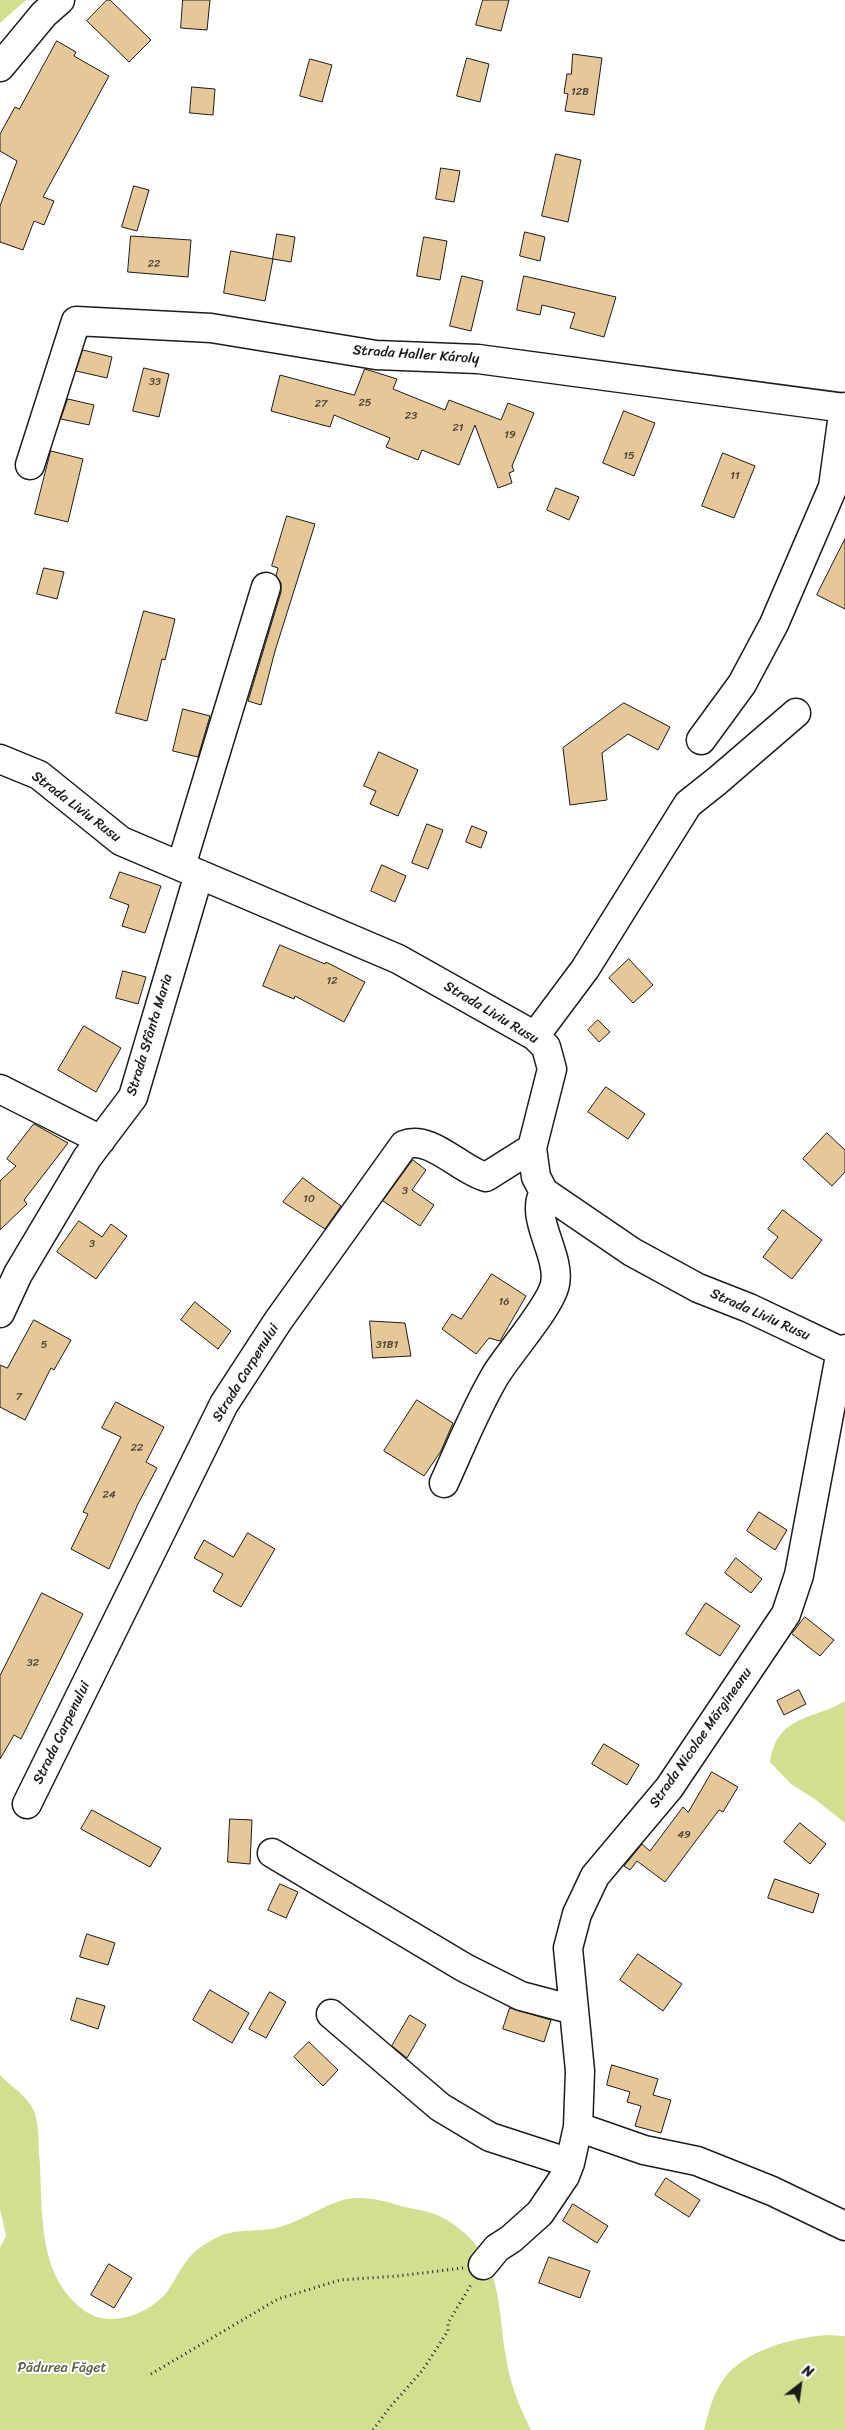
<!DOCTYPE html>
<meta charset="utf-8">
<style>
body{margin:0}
#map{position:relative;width:845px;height:2430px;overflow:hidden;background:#fff;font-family:Sriracha,sans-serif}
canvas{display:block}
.north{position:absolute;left:775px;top:2360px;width:50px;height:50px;-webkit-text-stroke:4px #fff;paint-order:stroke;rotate:30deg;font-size:14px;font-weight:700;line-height:20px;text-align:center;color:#1c1c1c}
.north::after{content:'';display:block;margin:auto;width:18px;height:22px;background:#1c1c1c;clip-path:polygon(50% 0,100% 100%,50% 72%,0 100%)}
</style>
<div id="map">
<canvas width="845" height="2430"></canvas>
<div class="north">N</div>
</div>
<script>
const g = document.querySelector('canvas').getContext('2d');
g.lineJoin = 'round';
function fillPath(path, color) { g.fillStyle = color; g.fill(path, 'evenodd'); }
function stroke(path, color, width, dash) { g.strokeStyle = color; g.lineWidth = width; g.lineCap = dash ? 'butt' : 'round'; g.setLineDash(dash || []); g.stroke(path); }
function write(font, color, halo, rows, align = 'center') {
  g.font = font + ' Sriracha,sans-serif'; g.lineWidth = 4; g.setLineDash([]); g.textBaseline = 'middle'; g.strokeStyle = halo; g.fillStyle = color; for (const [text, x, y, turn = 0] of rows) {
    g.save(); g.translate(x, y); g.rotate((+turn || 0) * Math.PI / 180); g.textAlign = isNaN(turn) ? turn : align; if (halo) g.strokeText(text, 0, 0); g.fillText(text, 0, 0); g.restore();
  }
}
fillPath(new Path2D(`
 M0 0H26L0 23Z
 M845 1701V1823L816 1800 791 1784 770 1762C777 1715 811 1721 845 1701Z
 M0 2075C11 2087 27 2095 34 2111 39 2124 38 2138 39 2152 44 2206 34 2274 85 2311 110 2329 149 2314 167 2292 175 2281 180 2268 189 2258 195 2250 206 2243 214 2239 234 2227 255 2233 276 2228 301 2222 321 2206 343 2200 363 2195 382 2200 401 2206 410 2209 419 2209 428 2212 445 2216 465 2231 476 2245 502 2276 499 2320 506 2357 510 2384 519 2406 531 2430H0V2248L6 2236 0 2209Z
 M826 2335 845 2336V2430H704C708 2413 713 2394 723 2380 744 2350 792 2338 826 2335Z`), '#d4de91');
const building = new Path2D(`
 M107 0H110L151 40 129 62 87 21Z
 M183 0H210L207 30 181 28Z
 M483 0H509L501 31 476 25Z
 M57 41 76 52 74 56 109 76 43 197 54 201 44 225 34 221 23 250 0 242V206L17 161 0 151V134L15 107 19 109Z
 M573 54 602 58 594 115 565 111 568 94 564 93 567 74H571Z
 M467 58 489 64 480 102 457 96Z
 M310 59 332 65 322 102 300 96Z
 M192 87 215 89 213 115 190 113Z
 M556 154 581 160 568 222 542 216Z
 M441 168 460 171 454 202 436 199Z
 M134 186 149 190 137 231 122 227Z
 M525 232 545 237 540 261 520 256Z
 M277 234 295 237 291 262 273 259Z
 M131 236 191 240 188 277 128 272Z
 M424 237 447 241 440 280 417 276Z
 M231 251 273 259 265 301 224 293Z
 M462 276 483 281 471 331 450 326Z
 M524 276 616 297 604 337 570 328 575 313 542 305 540 315 517 310Z
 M83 350 112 357 107 378 76 371Z
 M144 368 169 374 159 417 133 411Z
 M365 369 397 379 393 389 445 410 449 400 501 420 508 403 534 413 512 466 514 471 509 473 512 483 498 488 475 425 459 465 422 450 418 460 386 447 390 438 334 415 330 427 271 411 280 375 354 395Z
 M68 399 94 405 89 425 61 419Z
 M624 411 655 423 634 476 603 463Z
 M51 451 83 459 68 522 35 514Z
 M723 453 755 466 734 518 702 506Z
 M556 488 579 497 569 520 547 510Z
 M287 516 315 524 275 651 261 705 248 701 281 592V583L276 576 278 568 272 566Z
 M845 539V609L817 595Z
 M44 568 64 572 57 599 37 594Z
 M144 611 175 619 165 660 162 659 147 721 116 713Z
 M624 703 670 727 658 750 628 734 602 753 607 800 570 805 563 748Z
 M183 709 210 716 198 757 173 751Z
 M379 752 418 770 398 816 370 804 376 791 364 786Z
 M427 824 443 830 428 869 412 863Z
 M472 826 487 832 481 848 466 842Z
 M382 865 406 876 395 902 371 891Z
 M120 872 161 886 145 933 122 926 129 905 110 898Z
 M280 945 325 964 326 962 365 982 344 1022 295 996 294 999 263 986Z
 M629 959 653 985 633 1003 609 978Z
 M123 971 146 977 138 1004 116 998Z
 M598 1020 610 1032 599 1042 588 1030Z
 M84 1026 121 1048 96 1092 58 1070Z
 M606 1087 645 1114 628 1139 588 1112Z
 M34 1124 68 1143 24 1200 27 1204 0 1230V1181L16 1166 7 1159Z
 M827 1133 845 1150V1172L832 1186 803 1159Z
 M413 1160 426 1170 412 1190 434 1205 420 1226 383 1201Z
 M303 1178 341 1206 325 1229 283 1202Z
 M783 1210 822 1240 792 1279 763 1257 778 1237 768 1229Z
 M79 1221 102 1237 111 1224 127 1236 96 1279 57 1252Z
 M492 1274 526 1296 500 1341 489 1338 476 1354 442 1329 452 1314 461 1319Z
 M195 1302 231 1331 218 1349 181 1320Z
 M34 1320 71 1340 54 1370 51 1368 25 1420 0 1407V1365L7 1368Z
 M370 1321 405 1323 411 1356 373 1358Z
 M417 1400 453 1423 441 1451 424 1476 384 1451Z
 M116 1402 164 1427 146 1462 157 1468 138 1504 109 1569 71 1549 88 1514 83 1512 121 1437 102 1428Z
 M759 1512 787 1530 775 1550 747 1531Z
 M248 1533 275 1549 241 1607 213 1591 223 1574 194 1558 204 1540 233 1557Z
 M736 1558 762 1579 751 1593 725 1573Z
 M42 1593 83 1614 21 1739 14 1735 0 1759V1676Z
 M706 1603 740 1626 720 1656 686 1634Z
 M805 1617 834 1640 820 1656 792 1634Z
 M799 1690 806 1704 784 1715 777 1701Z
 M604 1744 639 1765 627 1785 592 1764Z
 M712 1772 738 1787 723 1812 719 1810 665 1882 637 1861 630 1870 624 1866 642 1844 650 1851 683 1807 688 1812Z
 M92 1810 161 1848 150 1867 81 1829Z
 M230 1819 252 1820 250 1864 228 1862Z
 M800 1823 826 1844 810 1864 784 1842Z
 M775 1879 819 1894 813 1913 768 1898Z
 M280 1884 298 1892 286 1918 268 1910Z
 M87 1934 115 1943 108 1965 80 1957Z
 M638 1954 682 1984 663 2011 620 1980Z
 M210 1990 249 2013 232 2043 193 2020Z
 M270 1992 286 2002 266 2038 249 2029Z
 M77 1998 105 2006 98 2029 71 2020Z
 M510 2008 551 2020 544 2042 503 2029Z
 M410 2015 426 2025 407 2058 392 2046Z
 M309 2042 338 2070 323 2086 294 2057Z
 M612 2065 658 2079 653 2095 671 2100 661 2133 635 2126 641 2106 627 2102 630 2092 607 2085Z
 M666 2178 700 2200 689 2217 655 2195Z
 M573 2204 608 2226 597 2243 563 2221Z
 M549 2257 590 2271 580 2298 539 2283Z
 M109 2264 132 2278 114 2308 91 2295Z`);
fillPath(building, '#e5c798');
stroke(building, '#1c1c1c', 1);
const minor = new Path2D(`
 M30 465 76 321 211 328 376 355 478 359 845 408
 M701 740 742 684 774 624 833 487 844 407
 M0 759 39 775 121 841 398 959 535 1036 546 1047 552 1069 532 1148 536 1177 544 1192 632 1252 698 1288 749 1308 842 1352
 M181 866 266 587
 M535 1036 585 969 688 804 717 781 796 713
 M0 1089 101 1140
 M0 1313 18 1274 87 1158 133 1097 199 874
 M444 1483C460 1448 475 1410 495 1376 508 1354 551 1306 555 1284 561 1255 529 1218 544 1192
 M27 1804 224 1404 278 1321 404 1145C430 1134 460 1170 486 1177L532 1148
 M272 1853 465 1968 521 1996 574 2010
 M331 2014 440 2107 490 2137 570 2163
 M578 2127 644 2150 697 2161 772 2191 845 2226
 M483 2265 497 2248 511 2239 540 2213 565 2176 570 2163 578 2127 580 2071 568 1948 577 1914 595 1876 669 1788 786 1614 799 1575 839 1361 845 1349`);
const major = new Path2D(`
 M0 67 44 14 60 0`);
stroke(minor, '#1c1c1c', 31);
stroke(major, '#1c1c1c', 31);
stroke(new Path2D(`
 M151 2374 278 2299 340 2280 398 2276 463 2268
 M373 2430 390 2407 422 2371 448 2331V2323L472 2283`), '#1c1c1c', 3, [1, 4]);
stroke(minor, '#fff', 28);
stroke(major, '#fff', 28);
write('11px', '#4e473b', null, [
 ["12B",580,92],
 ["22",154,264],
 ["33",155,382],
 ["25",365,403],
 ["27",321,404],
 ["23",411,416],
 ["21",458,428],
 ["19",510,435],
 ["15",629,456],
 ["11",735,476],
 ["12",332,981],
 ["3",405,1191],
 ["10",309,1199],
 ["3",92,1244],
 ["16",504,1302],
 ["5",44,1345],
 ["31B1",387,1345],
 ["7",19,1397],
 ["22",137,1448],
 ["24",109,1495],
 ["32",33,1663],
 ["49",684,1835]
]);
write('14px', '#1c1c1c', '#fff', [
 ["Strada Haller Károly",416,355,4],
 ["Strada Liviu Rusu",76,807,37],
 ["Strada Liviu Rusu",491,1013,31],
 ["Strada Sfânta Maria",150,1035,-73],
 ["Strada Liviu Rusu",760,1315,24],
 ["Strada Carpenului",246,1373,-58],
 ["Strada Carpenului",62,1733,-64],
 ["Strada Nicolae Mărgineanu",701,1738,-55]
]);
write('14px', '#5c6045', '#fff', [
 ["Pădurea Făget",62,2368]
]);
</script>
